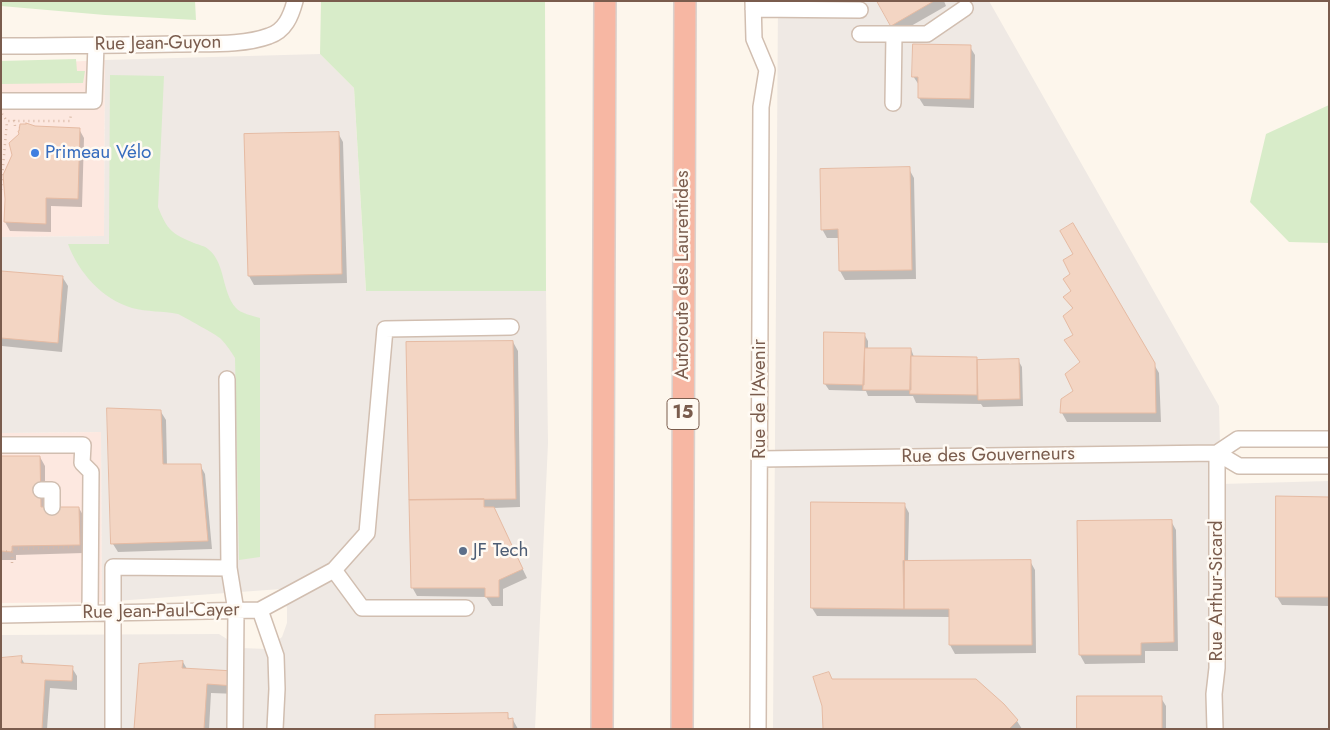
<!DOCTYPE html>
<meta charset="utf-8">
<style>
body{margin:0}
#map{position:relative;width:1330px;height:730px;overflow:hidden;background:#fdf6ec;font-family:Jost,sans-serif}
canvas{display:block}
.frame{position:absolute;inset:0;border:2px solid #7a5c4d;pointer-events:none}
</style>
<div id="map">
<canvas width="1330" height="730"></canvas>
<div class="frame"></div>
</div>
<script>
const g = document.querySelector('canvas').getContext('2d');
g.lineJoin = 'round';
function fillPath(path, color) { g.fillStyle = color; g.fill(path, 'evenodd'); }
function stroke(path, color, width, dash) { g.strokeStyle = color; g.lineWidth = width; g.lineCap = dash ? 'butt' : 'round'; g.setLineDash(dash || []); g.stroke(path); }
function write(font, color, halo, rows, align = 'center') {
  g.font = font + ' Jost,sans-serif'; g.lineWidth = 5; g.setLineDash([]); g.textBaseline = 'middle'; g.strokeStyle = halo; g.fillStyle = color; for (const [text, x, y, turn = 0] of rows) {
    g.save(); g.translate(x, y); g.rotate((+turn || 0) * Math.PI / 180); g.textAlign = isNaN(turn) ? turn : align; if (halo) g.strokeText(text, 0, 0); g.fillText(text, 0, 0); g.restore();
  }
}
fillPath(new Path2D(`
 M105 60 104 236 1 237V65Z
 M101 432 102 602 1 603V433Z`), '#fde8e0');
fillPath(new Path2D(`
 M778 1H989L1219 406 1221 484 1329 481V729H773Z
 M320 54 354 88 366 291H546L548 443 535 729H1V635L219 634 241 648 267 649 282 637 287 623V608L281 589 102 602 101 432 1 433V237L104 236 105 60Z`), '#efe9e4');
fillPath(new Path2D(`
 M1 1H195L196 20 105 15 1 6Z
 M321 1H545L546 291H366L354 88 320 54Z
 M76 59 77 71H85L83 83 1 84V61Z
 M110 75 164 76 158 207C167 230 172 234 194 243 199 245 205 246 208 249 226 263 221 291 236 308 240 313 253 316 260 318V557L239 560 235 358C231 352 227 345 221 339 219 336 182 316 178 314 163 311 147 312 132 308 102 299 79 273 68 244H109Z
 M1329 105V243L1289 242 1250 202 1266 134Z`), '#d8ecc9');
fillPath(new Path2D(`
 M879 1H944L946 6 897 34Z
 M970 47 975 55 974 108 924 106 919 98V85L913 76Z
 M35 127 79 129 84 138 82 207 51 206V232L10 231 5 222Z
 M338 133 343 142 347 283 254 285 249 276 245 135Z
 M909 169 914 178 916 279 845 280 840 271 839 238H827L822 229Z
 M1072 225 1159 373 1161 422H1067L1062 413 1075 392 1081 363 1075 336 1073 309 1064 297 1072 292V274L1075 255Z
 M63 278 68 286 62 352 2 346 1 286Z
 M864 334 868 341V349H911L914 357 976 358 978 362 1018 360 1022 367 1023 406 983 407 981 404 916 403 913 396H868L866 391 829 390 825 384Z
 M513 342 518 351 520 507 493 508 527 578 503 589V606H492L486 597 417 596 412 587Z
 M161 412 166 420 167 466 200 465 205 474 212 549 118 552 113 544Z
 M1 457H40L45 466V508H79L84 517V553L16 555V560H1Z
 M1329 498V606L1282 605 1277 597Z
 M904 504 909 513 908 562 1030 561 1035 570 1036 653 955 654 950 645V617L817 616 812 608Z
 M1171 521 1176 530 1178 651H1145V663L1085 664 1080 655 1078 522Z
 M21 657 25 665 72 668 77 676V690L50 688 47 729H1Z
 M183 662 187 669 234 672 238 694 211 693 209 729H136Z
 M832 680 1017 721 1022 729H824Z
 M1161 698 1166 706V729H1078Z
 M507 715 510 720H513L518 729H376Z`), '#0003');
const building = new Path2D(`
 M877 1H934L891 26Z
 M913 44 971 45 970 99 918 98V77H912Z
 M26 123 35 126 80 128 78 199 46 198V224L4 222 5 199 3 175 12 155 9 143 19 134 18 131H19L20 124H26Z
 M339 132 342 274 248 276 244 134Z
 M910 167 912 270 839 271 838 229 821 230 820 169Z
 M1073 223 1155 363 1156 413H1060L1061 399 1073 391 1065 374 1080 362 1064 340 1073 335 1063 316 1073 308 1063 297 1071 291 1063 279 1070 274 1063 260 1073 254 1060 231Z
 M1 271 63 276 58 343 1 338Z
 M824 332 865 333 864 385 824 384Z
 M513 341 516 499 409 500 406 342Z
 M865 348H911V390H863Z
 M911 356 977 357V395L910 394Z
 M1019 359 1020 399 978 400 977 360Z
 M107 408 161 410 163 464H201L208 541 111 544Z
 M1 456H40L41 507H79L80 545 12 546V552L1 551Z
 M1276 496 1329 497V597H1276Z
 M484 499V507H494L523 569 499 580V597H485V588H411L409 500Z
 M811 502 905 503 904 609 811 608Z
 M1172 520 1174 642 1141 643V655H1079L1077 521Z
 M1031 560 1032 645H949V609H904L903 561Z
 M22 656 21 663 73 666 72 681 45 680 42 729H1V658Z
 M183 661 182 668 234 671V686L207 684 204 729H134L139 664Z
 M829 672 832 679H976L1004 704 1018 720 1009 729H823L822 706 813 677Z
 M1077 696H1162V729H1077Z
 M508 713V719L513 718V729H375V715Z`);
fillPath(building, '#f3d5c3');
stroke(building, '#e6bba3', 1);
const minor = new Path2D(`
 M753 1 754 39 767 70 761 107 758 729
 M753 9 860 10
 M860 34H927L965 8
 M1 46C60 46 119 45 177 44 205 43 242 46 269 36 285 31 291 16 295 1
 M1 101H94L96 45
 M893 103 894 34
 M227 379 229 568 236 611 235 729
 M1 445H83L82 463 91 472 90 613
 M1217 453 1238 439H1329
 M759 459 1217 453 1239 466H1329
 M41 490H52V507
 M334 570 362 608H466
 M260 610 276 656 277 689 275 729
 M1 615 260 610 334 570 367 533 385 329 511 327
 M113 729V567L229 568
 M1215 729 1214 694 1217 668V453`);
const highway = new Path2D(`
 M602 729 605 1
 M682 729 685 1`);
stroke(minor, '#d1beb0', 18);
stroke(highway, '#dad1cd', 24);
stroke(new Path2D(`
 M2 114 7 121H70L71 114
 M14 120 15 126 19 127
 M1 190 7 121
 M1 551 12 552V549L77 547
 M12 552V566`), '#d9b8a5', 2.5, [1, 4]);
stroke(minor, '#fff', 15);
stroke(highway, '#f7b7a3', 21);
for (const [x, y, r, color] of [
 [35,153,5,"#3f7fe0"],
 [463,551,5,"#5c6f8a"]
]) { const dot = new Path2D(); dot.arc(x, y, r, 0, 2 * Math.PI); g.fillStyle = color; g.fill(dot); stroke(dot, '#fffaf3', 2); }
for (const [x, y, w] of [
 [683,414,32]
]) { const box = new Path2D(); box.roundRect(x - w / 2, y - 15.5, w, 31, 4); g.fillStyle = '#fffaf3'; g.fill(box); stroke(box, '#7a5c4d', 1); }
write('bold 18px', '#7a5c4d', null, [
 ["15",683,414]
]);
write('19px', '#7a5c4d', '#fffaf3', [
 ["Rue Jean-Guyon",158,44,-1],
 ["Autoroute des Laurentides",683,275,-90],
 ["Rue de l'Avenir",760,399,-90],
 ["Rue des Gouverneurs",988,456,-1],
 ["Rue Arthur-Sicard",1217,591,-90],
 ["Rue Jean-Paul-Cayer",161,612,-1]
]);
write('19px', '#366cbe', '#fffaf3', [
 ["Primeau Vélo",45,153]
], 'left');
write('19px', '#4e5e75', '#fffaf3', [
 ["JF Tech",473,551]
], 'left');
</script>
